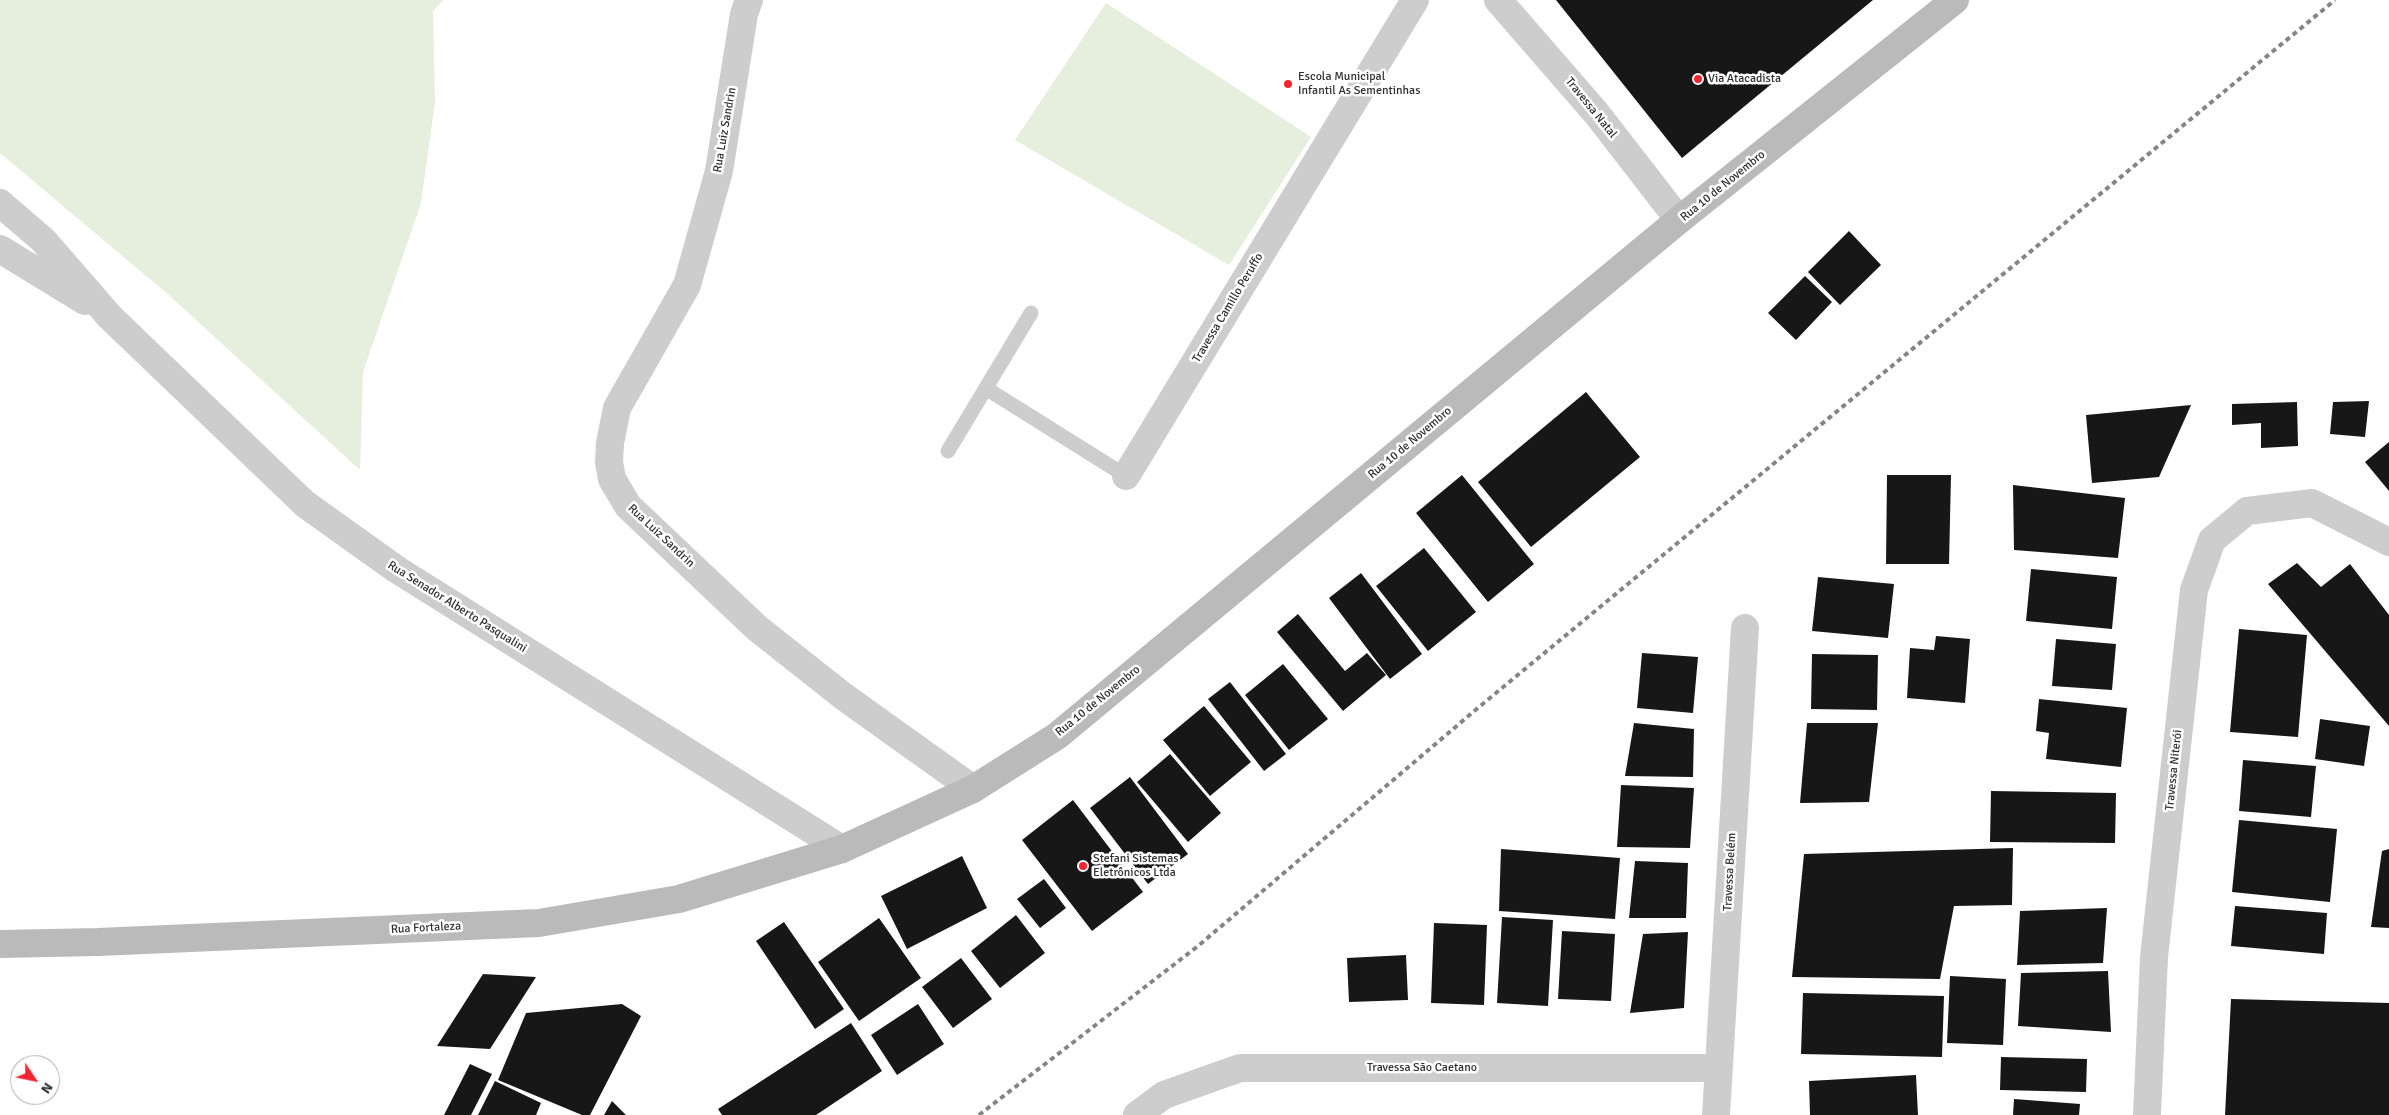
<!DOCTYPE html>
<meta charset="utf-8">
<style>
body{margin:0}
#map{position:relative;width:2389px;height:1115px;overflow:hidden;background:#fff;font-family:Signika,sans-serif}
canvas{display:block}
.north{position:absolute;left:10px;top:1055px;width:50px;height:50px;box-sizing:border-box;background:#fff;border:1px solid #acacac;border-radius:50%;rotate:124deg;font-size:14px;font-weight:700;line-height:20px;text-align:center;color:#303030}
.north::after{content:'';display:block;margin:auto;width:18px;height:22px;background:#f52431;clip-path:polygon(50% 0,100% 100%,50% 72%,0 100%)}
</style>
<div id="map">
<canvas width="2389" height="1115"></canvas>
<div class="north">N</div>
</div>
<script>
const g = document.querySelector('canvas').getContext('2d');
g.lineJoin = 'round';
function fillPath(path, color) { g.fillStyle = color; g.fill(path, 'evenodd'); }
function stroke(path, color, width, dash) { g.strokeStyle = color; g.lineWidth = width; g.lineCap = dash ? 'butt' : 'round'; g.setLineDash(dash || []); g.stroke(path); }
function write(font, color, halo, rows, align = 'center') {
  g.font = font + ' Signika,sans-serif'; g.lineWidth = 5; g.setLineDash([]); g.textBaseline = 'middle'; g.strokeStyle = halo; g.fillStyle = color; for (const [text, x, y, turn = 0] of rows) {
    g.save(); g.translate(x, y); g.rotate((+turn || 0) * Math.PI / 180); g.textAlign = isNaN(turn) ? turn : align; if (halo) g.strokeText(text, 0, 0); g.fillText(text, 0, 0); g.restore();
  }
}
fillPath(new Path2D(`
 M0 0H443L433 11 435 102 421 203 363 372 360 470 170 296 0 153Z
 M1106 3 1311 137 1229 265 1015 140Z`), '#e6eedd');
fillPath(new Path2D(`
 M1556 0H1873L1682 158Z
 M1849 231 1881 265 1840 305 1808 272Z
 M1805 276 1832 302 1796 340 1768 313Z
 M1586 392 1640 457 1531 547 1478 482Z
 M2369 401 2365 437 2330 434 2333 402Z
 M2297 402 2298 446 2261 448V423L2232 425V404Z
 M2191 405 2159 477 2092 483 2086 415Z
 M2389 442V491L2365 462Z
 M1462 475 1534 564 1488 602 1416 513Z
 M1887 475H1951L1949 564H1886Z
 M2013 485 2125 498 2118 558 2014 550Z
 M1424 548 1476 612 1428 651 1376 586Z
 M2297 563 2321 587 2350 564 2389 615V726L2268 584Z
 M2031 569 2117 577 2112 629 2026 621Z
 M1361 573 1422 654 1390 679 1329 598Z
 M1818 577 1894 584 1888 638 1812 631Z
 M1298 614 1345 671 1367 653 1386 675 1343 711 1277 632Z
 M2239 629 2307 635 2298 737 2230 732Z
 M1936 636 1970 639 1965 703 1907 698 1910 648 1934 650Z
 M2056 639 2116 644 2112 690 2052 686Z
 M1642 653 1698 657 1693 713 1637 708Z
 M1812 654 1878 655 1877 710 1811 709Z
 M1283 664 1328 719 1289 750 1245 695Z
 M1230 682 1286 754 1264 771 1208 699Z
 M2039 699 2127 708 2121 767 2046 759 2049 733 2036 731Z
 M1204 706 1251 762 1210 796 1163 740Z
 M2320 719 2370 726 2364 766 2315 759Z
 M1634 723 1694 729 1693 777 1625 776Z
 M1807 723H1878L1869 802 1800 803Z
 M1170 754 1221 813 1188 842 1137 782Z
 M2243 760 2316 766 2311 817 2239 811Z
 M1130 777 1188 854 1148 884 1090 808Z
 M1621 785 1694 788 1690 848 1617 847Z
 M1991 791 2116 793 2115 843 1990 842Z
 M1073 800 1143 892 1092 931 1022 840Z
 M2239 820 2337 829 2330 902 2232 892Z
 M2013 848 2012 905 1954 906 1940 979 1792 977 1804 854Z
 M1501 849 1620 858 1615 919 1499 911Z
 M2389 849V928L2371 927 2382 851Z
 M962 856 987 908 907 949 881 896Z
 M1635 861 1688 863 1686 918H1629Z
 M1044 879 1066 908 1040 928 1017 899Z
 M2235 906 2327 913 2324 954 2231 946Z
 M2107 908 2103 963 2017 965 2020 911Z
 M1016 915 1045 953 1000 988 971 951Z
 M1502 917 1553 920 1548 1006 1497 1003Z
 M879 918 921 978 859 1021 818 962Z
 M784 922 844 1009 815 1029 756 941Z
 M1434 923 1487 925 1484 1005 1431 1003Z
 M1562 931 1615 934 1611 1001 1558 999Z
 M1688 932 1684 1008 1630 1013 1643 934Z
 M1406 955 1408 1000 1349 1002 1347 958Z
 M961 958 992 999 953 1028 922 987Z
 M2108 971 2111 1032 2018 1026 2021 973Z
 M483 974 536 977 490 1049 437 1046Z
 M1950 976 2006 979 2003 1045 1947 1043Z
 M1803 993 1944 996 1942 1057 1801 1054Z
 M2231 999 2389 1003V1115H2225Z
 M622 1004 641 1016 590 1115H582L498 1080 526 1013Z
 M918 1004 944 1044 897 1075 871 1035Z
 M851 1023 882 1071 816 1115H722L718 1109Z
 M2001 1057 2087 1059 2086 1092 2000 1090Z
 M470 1064 492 1074 471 1115H444Z
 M1916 1075 1918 1115H1810L1809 1081Z
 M495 1081 541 1103 536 1115H478Z
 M2014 1099 2080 1104 2079 1115H2013Z
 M612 1101 626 1115H604Z`), '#171717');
stroke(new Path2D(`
 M987 389 1126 476
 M948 451 1031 313`), '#cdcdcd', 15);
stroke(new Path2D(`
 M749 0 744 14 719 171 687 285 617 408 610 443 609 462 612 479 628 506 757 628 843 696 973 789
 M1498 0 1597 114 1679 220
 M1126 476 1415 0
 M1137 1115 1164 1095 1240 1068H1718
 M1716 1115 1745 628
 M2147 1115 2154 957 2194 590 2212 540 2247 511 2312 503 2389 542`), '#cdcdcd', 28);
stroke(new Path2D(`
 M0 203 43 240 110 317 305 504 396 569 842 849
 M0 249 85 301`), '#cdcdcd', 28);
stroke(new Path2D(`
 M0 944 98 942 539 923 679 899 842 849 973 789 1057 736 1679 220 1955 0`), '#bababa', 28);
stroke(new Path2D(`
 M979 1115 1198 946 1479 707 2335 0`), '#858585', 4, [5, 4]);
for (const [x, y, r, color] of [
 [1698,79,5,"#f52431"],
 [1288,84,5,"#f52431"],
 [1083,866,5,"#f52431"]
]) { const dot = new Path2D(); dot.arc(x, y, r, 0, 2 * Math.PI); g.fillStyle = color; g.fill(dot); stroke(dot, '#fff', 2); }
write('12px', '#303030', '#fff', [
 ["Escola Municipal",1298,77],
 ["Infantil As Sementinhas",1298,91],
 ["Via Atacadista",1708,79],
 ["Stefani Sistemas",1093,859],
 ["Eletrônicos Ltda",1093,873]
], 'left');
write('12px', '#303030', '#fff', [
 ["Travessa Natal",1591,108,51],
 ["Rua Luiz Sandrin",725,130,-80],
 ["Rua 10 de Novembro",1723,186,-39],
 ["Travessa Camillo Peruffo",1228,308,-59],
 ["Rua 10 de Novembro",1410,443,-40],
 ["Rua Luiz Sandrin",661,536,43],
 ["Rua Senador Alberto Pasqualini",457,607,32],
 ["Rua 10 de Novembro",1098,701,-39],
 ["Travessa Niterói",2174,770,-84],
 ["Travessa Belém",1730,872,-87],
 ["Rua Fortaleza",426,928,-3],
 ["Travessa São Caetano",1422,1068]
]);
</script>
